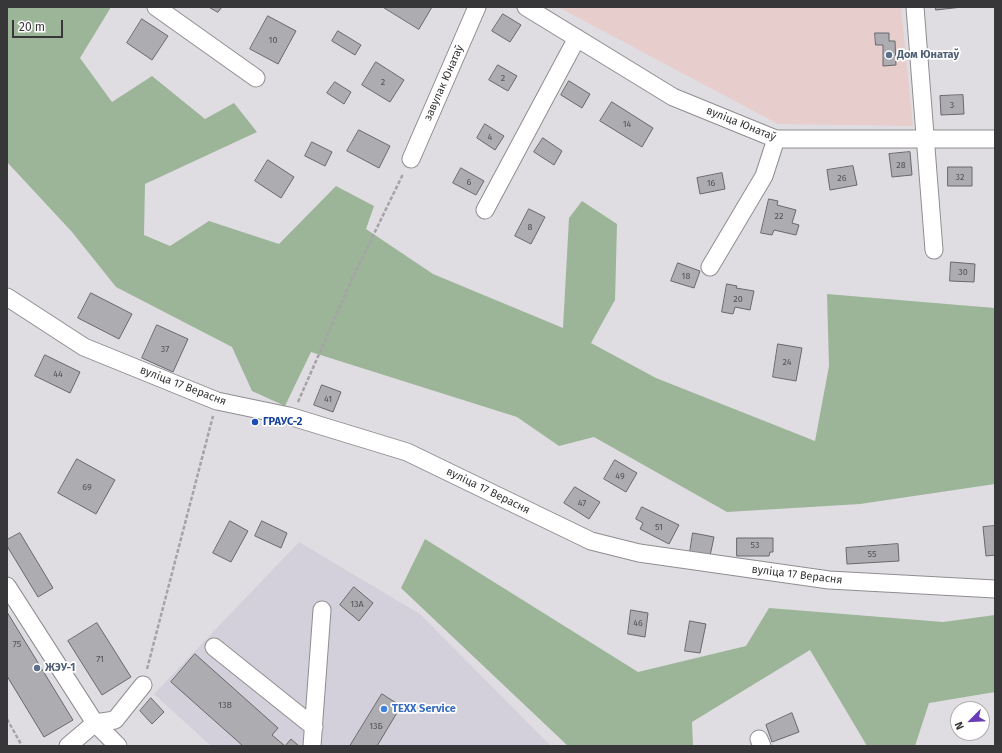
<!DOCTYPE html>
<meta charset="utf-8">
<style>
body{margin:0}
#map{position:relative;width:1002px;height:753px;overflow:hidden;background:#dfdde2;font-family:"Fira Sans",sans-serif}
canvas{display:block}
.frame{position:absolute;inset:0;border:8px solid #373638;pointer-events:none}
.north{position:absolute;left:950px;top:701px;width:40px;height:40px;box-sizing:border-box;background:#fff;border:1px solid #afafaf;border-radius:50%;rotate:246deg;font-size:11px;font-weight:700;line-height:16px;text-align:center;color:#373638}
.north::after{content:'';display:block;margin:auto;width:14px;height:18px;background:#683db5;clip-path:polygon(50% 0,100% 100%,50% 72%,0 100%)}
.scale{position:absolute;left:12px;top:20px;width:51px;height:18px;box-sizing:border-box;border:2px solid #373638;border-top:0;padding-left:5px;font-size:12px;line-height:14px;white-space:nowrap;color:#373638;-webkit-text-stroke:3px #fff;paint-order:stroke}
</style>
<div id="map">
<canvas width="1002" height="753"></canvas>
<div class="frame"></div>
<div class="north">N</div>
<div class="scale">20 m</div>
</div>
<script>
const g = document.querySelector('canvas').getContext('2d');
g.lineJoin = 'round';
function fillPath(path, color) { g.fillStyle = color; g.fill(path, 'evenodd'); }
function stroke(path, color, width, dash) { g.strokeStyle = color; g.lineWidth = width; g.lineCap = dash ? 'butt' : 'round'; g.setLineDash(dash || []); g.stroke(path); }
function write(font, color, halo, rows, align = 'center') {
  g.font = font + ' "Fira Sans",sans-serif'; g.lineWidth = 3.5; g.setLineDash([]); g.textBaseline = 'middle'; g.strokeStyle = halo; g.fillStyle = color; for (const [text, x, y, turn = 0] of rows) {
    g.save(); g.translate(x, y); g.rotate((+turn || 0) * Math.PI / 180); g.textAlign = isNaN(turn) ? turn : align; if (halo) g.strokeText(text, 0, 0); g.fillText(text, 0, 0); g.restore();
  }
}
fillPath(new Path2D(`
 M299 542 420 614 551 746H211L154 694Z`), '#d4d0db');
fillPath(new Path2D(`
 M558 7H901L913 126 778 124Z`), '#e8cdcd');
fillPath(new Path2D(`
 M7 7H111L80 58 112 102 152 76 205 119 234 103 257 132 145 184 144 235 170 246 209 221 279 244 336 186 374 206 366 229 433 274 563 328 569 218 582 201 617 224 615 300 591 343 656 378 815 441 829 366 827 294 995 308V484L860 504 727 512 594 437 559 446 517 417 311 352 285 406 252 391 232 347 116 287 72 232 7 162Z
 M425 539 638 672 746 646 769 608 943 622 995 615V692L929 703 915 746H867L810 650 692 722 693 746H568L401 588Z`), '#9cb598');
const building = new Path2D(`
 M209 7H222L218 12Z
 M383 7H432L419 29Z
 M936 7H962L936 10Z
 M503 14 521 25 510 42 492 31Z
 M268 16 296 31 278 64 250 49Z
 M142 19 168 36 152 60 127 43Z
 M338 31 361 45 355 55 332 41Z
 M875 33H889V41H895L896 65 883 66V45H876Z
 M376 62 404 80 390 102 362 85Z
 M498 65 517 76 508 91 489 80Z
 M569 81 590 94 582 108 561 95Z
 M335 82 351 92 344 104 327 93Z
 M963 95 964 114 941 115 940 96Z
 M612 102 653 128 642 147 600 121Z
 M485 124 504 136 495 150 477 138Z
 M359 130 390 146 379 168 347 151Z
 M543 138 562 151 554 165 534 152Z
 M312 142 332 152 325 166 305 156Z
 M910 152 912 175 892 177 889 154Z
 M268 160 294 177 281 198 255 181Z
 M853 166 857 185 830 190 827 170Z
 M948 167H972V186H948Z
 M461 168 484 181 476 195 453 183Z
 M722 173 725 189 700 194 697 178Z
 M769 199 778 201 777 205 796 210 792 223 799 225 796 235 774 230 772 235 761 233Z
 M529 209 545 217 531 244 515 236Z
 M951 262 975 264 974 282 950 281Z
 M678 263 700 271 694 288 671 281Z
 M727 284 737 286 736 288 754 291 750 310 735 307 733 314 722 312Z
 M91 293 132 314 119 339 78 318Z
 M157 325 188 339 173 372 142 358Z
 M778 344 802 348 796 381 773 377Z
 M45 355 80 372 70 393 35 376Z
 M322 385 341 392 333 412 314 405Z
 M77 459 115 480 96 514 58 493Z
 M615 460 637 473 626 492 604 479Z
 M575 487 600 502 589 519 564 503Z
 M642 507 679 525 669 544 640 529 643 523 636 519Z
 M230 521 248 531 231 562 213 553Z
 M262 521 287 533 281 548 255 536Z
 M995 526V555L986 556 983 527Z
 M20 533 53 588 38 597 7 546V540Z
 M693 533 714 537 710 556 690 552Z
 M737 538H773V552H770L769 556H737Z
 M898 544 899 561 847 564 846 548Z
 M354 587 373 603 359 621 340 605Z
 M631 610 648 613 645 637 628 634Z
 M7 612 73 720 44 737 7 676Z
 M690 621 706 624 700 653 685 651Z
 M97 623 131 677 102 695 68 641Z
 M195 654 278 728 272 735 285 746 291 739 299 746H243L171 682Z
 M382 694 401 706 377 746H350Z
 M151 698 164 712 152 724 140 711Z
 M792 713 799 732 772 742 766 725Z`);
fillPath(building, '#adacb1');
stroke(building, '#68686c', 1);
const minor = new Path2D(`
 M156 7 256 78
 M526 7 673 97 776 139H995
 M915 7 934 250
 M411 159 477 7
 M485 210 577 38
 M710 267 764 176 776 139
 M7 297 84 347 217 401 289 416 407 452 591 541 639 553 829 580 995 589
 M7 586 95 723 118 746
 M214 647 314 727
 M759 739 762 746
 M68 746 95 723 115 720 143 685
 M312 746 322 610`);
stroke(minor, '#8f8d91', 19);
stroke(new Path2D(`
 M298 402 352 279 403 174
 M147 669 213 416
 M7 719 22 746`), '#a5a3a7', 2.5, [4, 2]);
stroke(minor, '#fff', 17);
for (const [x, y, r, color] of [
 [889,55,4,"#5c6f8a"],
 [255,422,4,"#1a4fb4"],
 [37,668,4,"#5c6f8a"],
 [384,709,4,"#3f7fe0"]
]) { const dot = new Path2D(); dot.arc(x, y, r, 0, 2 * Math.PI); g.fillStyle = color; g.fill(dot); stroke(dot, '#fff', 1.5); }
write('9px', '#545456', null, [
 ["10",273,40],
 ["2",503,78],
 ["2",383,82],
 ["3",952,105],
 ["14",627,124],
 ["4",490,137],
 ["28",901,165],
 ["32",960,177],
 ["26",842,178],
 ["6",469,182],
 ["16",711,183],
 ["22",779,216],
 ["8",530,227],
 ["30",963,272],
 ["18",686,276],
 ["20",738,299],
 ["37",165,349],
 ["24",787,362],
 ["44",58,374],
 ["41",328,399],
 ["49",620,476],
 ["69",87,487],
 ["47",582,503],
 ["51",659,527],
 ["53",755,545],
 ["55",872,554],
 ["13А",357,604],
 ["46",638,623],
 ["75",17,644],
 ["71",100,659],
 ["13В",225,705],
 ["13Б",376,726]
]);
write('bold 11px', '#4e5e75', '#fff', [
 ["Дом Юнатаў",897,55],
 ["ЖЭУ-1",45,668]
], 'left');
write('11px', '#373638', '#fff', [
 ["завулак Юнатаў",444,83,-66],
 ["вуліца Юнатаў",741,124,22],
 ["вуліца 17 Верасня",183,386,21],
 ["вуліца 17 Верасня",488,491,26],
 ["вуліца 17 Верасня",797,575,7]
]);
write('bold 11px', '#164399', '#fff', [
 ["ГРАУС-2",263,422]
], 'left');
write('bold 11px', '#366cbe', '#fff', [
 ["TEXX Service",392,709]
], 'left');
</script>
